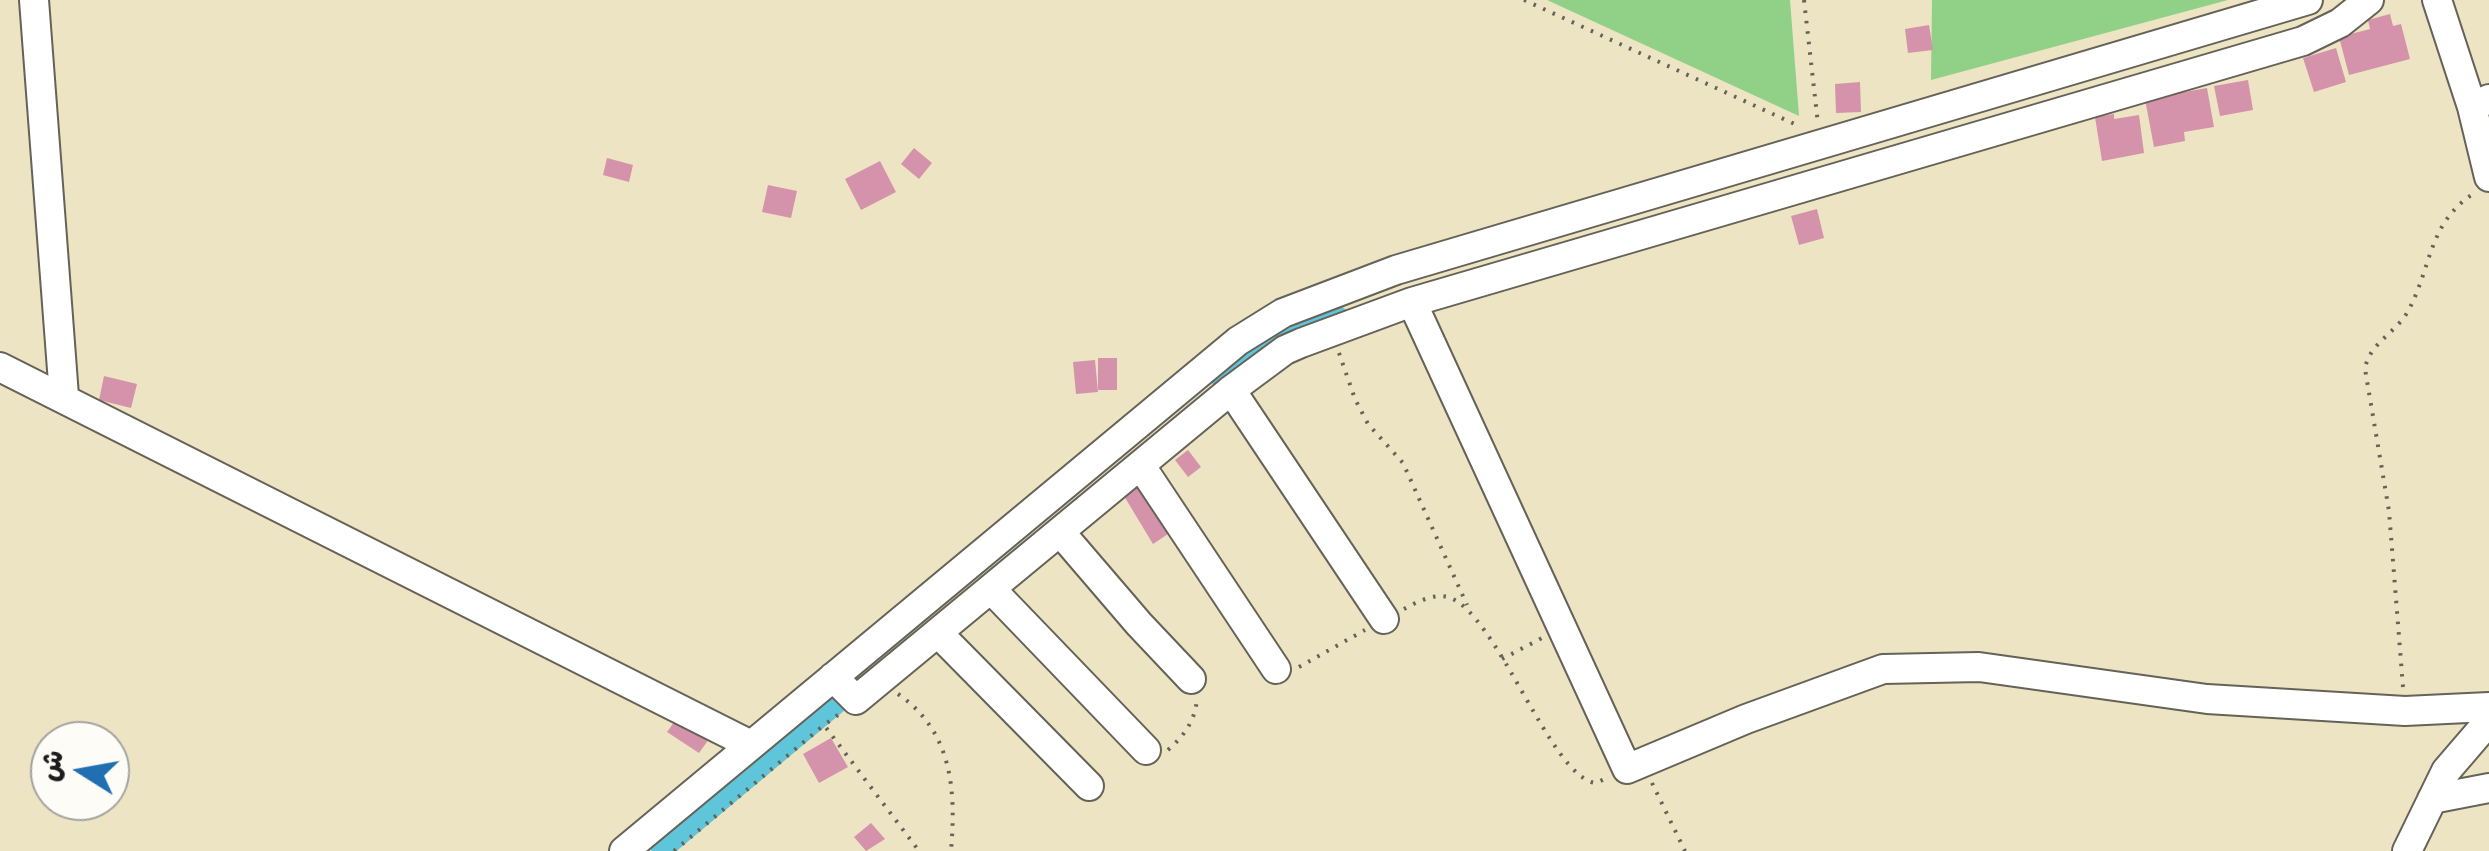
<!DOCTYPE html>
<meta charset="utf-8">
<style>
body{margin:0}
#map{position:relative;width:2489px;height:851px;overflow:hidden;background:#ede4c4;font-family:"Architects Daughter","Playpen Sans Arabic",sans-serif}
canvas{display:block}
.north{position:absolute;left:30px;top:721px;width:100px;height:100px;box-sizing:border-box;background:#fdfcf7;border:2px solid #a3a29f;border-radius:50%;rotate:281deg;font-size:28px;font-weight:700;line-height:40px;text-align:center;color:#1c1c1c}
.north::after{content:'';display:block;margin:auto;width:35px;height:45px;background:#1f6fb2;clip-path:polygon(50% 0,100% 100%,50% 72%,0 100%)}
</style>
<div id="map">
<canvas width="2489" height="851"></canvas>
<div class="north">ش</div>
</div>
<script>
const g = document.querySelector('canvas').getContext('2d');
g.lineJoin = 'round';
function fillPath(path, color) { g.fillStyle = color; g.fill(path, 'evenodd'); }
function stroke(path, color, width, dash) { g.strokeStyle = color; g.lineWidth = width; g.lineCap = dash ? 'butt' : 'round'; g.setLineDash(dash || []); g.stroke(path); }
fillPath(new Path2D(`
 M1547 0H1790L1799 116Z
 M1932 0H2228L1931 80Z`), '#90d087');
stroke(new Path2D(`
 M1222 381 1278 334 1338 316
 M661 851 858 686`), '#5ec5db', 20);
fillPath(new Path2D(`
 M2390 14 2393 26 2401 24 2410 59 2349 75 2339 37 2370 29 2368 20Z
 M1929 25 1933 50 1908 53 1905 29Z
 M2336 48 2346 82 2314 92 2303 58Z
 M2248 80 2253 110 2220 116 2214 86Z
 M1860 82 1861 112 1836 113 1835 84Z
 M2207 88 2214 127 2184 132 2185 141 2154 147 2145 99Z
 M2114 114V119L2139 115 2144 153 2102 161 2095 117Z
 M914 148 932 163 919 179 901 164Z
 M607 158 633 165 629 182 603 175Z
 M880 161 896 192 861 210 845 179Z
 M768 185 797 191 791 218 762 212Z
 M1817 209 1824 238 1799 245 1791 216Z
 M1098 358H1117V390H1098Z
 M1095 360 1098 392 1076 394 1073 362Z
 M104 376 137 384 131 408 99 400Z
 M1188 450 1201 467 1188 477 1175 460Z
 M1145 482 1174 530 1153 544 1124 496Z
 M677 718 709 739 699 753 667 732Z
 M831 738 848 767 819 783 803 754Z
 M871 823 885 839 866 851 854 837Z`), '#d492ab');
const minor = new Path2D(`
 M34 0 64 396
 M2437 0 2472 107 2489 99
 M2472 107 2489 177
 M1412 302 1627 769 1746 719 1883 669 1979 667 2207 699 2405 711 2489 707
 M0 367 751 745
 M1231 390 1384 619
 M1141 466 1276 669
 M1061 533 1139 624 1191 679
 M991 589 1146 750
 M938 633 1089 786
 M833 677 856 700 1231 390 1285 350 1301 343 1412 302 2303 41 2340 23 2369 0
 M2432 799 2489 788
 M624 851 1238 341 1283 313 1396 270 2308 0
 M2407 851 2446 771 2489 721`);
stroke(minor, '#656257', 32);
stroke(new Path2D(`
 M1524 0 1799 126
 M1804 0 1818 124
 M1339 353 1355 399 1368 424 1403 463 1467 605
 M1404 609C1417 602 1434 593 1448 597 1497 612 1551 779 1596 783L1609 777
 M1502 659 1542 638
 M1299 667 1365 630
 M2403 687 2389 511 2365 369C2369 344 2394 334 2407 313 2432 269 2427 222 2476 192
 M898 694C953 732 956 791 951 851
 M838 715 824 725 919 851
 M1168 750C1184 736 1195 721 1197 699
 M1652 783 1685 851
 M674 851 824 725`), '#656257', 4, [2.5, 8]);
stroke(minor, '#fff', 28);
</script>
